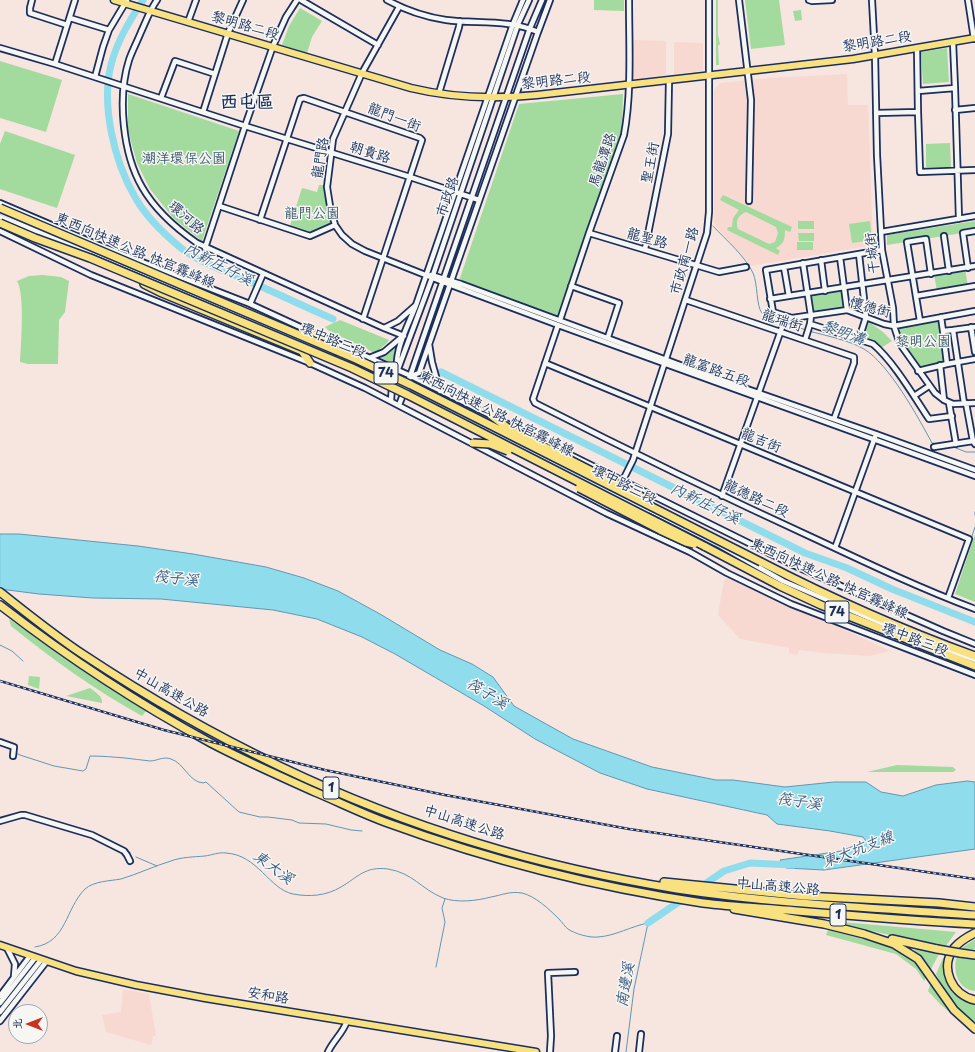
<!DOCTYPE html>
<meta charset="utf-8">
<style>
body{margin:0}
#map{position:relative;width:975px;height:1052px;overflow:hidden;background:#f7e5df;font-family:"Playpen Sans","LXGW WenKai TC",sans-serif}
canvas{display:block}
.north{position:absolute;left:8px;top:1004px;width:40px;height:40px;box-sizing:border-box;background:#f6f6f2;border:1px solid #9ea6b7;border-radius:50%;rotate:270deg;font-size:11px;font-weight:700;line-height:16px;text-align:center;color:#1b2f5e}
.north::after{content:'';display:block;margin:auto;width:14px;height:18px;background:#c8321e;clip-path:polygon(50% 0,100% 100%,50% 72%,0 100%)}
</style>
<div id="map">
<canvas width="975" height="1052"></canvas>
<div class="north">北</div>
</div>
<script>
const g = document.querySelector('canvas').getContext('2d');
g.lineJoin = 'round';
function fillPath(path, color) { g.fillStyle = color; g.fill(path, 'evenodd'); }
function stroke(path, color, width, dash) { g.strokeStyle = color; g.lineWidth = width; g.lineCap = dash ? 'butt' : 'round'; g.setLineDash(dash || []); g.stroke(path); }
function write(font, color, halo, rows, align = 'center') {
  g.font = font + ' "Playpen Sans","LXGW WenKai TC",sans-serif'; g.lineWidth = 3; g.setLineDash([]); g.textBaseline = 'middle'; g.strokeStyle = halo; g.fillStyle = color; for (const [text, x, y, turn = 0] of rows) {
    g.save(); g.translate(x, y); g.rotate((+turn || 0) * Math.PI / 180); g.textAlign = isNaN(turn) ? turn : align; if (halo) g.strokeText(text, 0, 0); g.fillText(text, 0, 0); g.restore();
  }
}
fillPath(new Path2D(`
 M633 40 666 41V75L635 79 633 77Z
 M674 42 703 43V71L674 74Z
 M847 74 848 105H868L873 245 751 266 714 224V90L720 83 770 78Z
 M731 576 890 651 869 656 825 653 799 650 797 655 789 653V648L740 639 718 615 724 580Z
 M123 989 149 994 156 1036H153L151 1045 106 1032 102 1015 121 1012Z`), '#f7d9d2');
fillPath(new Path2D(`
 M594 0H624V11L594 10Z
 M716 0H718V35L720 44 718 46 719 65H716Z
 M745 0H779L785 45 751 49Z
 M300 8 322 21 312 37 307 53 282 45 289 26Z
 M801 10 802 20 795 21 793 11Z
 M947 48 949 82 923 84 921 52Z
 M0 61 62 80 46 132 0 118Z
 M128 94 239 131 202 241 174 219 150 189 137 163 128 130Z
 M623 94 622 129 557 318 459 281 519 104Z
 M5 131 75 155 57 208 0 189V144Z
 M950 143 951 167H926V144Z
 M319 185H325L327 207 331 223 310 234 290 226 302 188 317 192Z
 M723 195 792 227 790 232 785 230C785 239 784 244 776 248L780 251 778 255 727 230 728 227H732L733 218 739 210 720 200ZM746 212 776 227 778 233 775 242 769 244 738 229C735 222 738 215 746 212Z
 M798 221H814V229H798Z
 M870 221 872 240 852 243 849 224Z
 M975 221V231L887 245V235Z
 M798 233H814V241H799Z
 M797 242H813V250H797Z
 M965 269 968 286 937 291 934 274Z
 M43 275 61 277 69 281 65 312 59 320 58 364H28L20 362C21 345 25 294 17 281L29 276Z
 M842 290 844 308 811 313 808 295Z
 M940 319 946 363 919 368 901 343 898 333 902 326Z
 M340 320 389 340 387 343 375 353 329 331 325 327Z
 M869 322 883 332 892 341 881 348 874 341 862 338Z
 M400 341 394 363H392L381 358V357L393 348Z
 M975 534V602L955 594Z
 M9 619 146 711 142 716C95 690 53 660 11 626Z
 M29 676 40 677 39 689 28 685Z
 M90 688C95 692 103 696 102 703L66 696Z
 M897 765 953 767 956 770 953 772H867Z
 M830 921 956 932 945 947 830 922Z
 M828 930 898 948 924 971 927 975 924 981 916 969 896 954 826 935Z
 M974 940H975V949H960Z
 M917 949 939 954 931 969 924 960 914 951Z
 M957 956 975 958V991C958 990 952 970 957 956Z
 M946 957 947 979 963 999 975 1001V1025C958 1011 946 994 936 974L943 958Z
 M931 982 953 1012 975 1033V1034L941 1005 928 991Z`), '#a3da9e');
const water = new Path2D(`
 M0 534H19L138 546 193 554 266 567 304 578 338 591 380 614 440 650 472 664 493 677 514 706 573 739 652 767 716 780H733L785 787 834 782H866L881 792 903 796 936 785 967 781 975 782V849L824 870 786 868 780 860 841 851 866 841 863 837 830 831 777 824 767 815 647 789 600 773 535 739 484 706 395 654 362 637 317 619 273 610 161 599 93 598 39 594 0 589Z`);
fillPath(water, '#8edcec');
stroke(water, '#6097b3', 1);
stroke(new Path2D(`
 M713 226C726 240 745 256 753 273 758 284 756 306 762 313 767 318 775 320 781 323
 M785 323 806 330
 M809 331C827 336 848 340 864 349 889 364 918 417 932 443L940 444
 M951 446 966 452H975
 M975 512V515
 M972 536 975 527
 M0 645 12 651 23 661
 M17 745 16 753 20 755 54 766 83 771 86 769 90 756C102 756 113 757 125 758 133 759 142 760 150 761 157 761 163 756 171 759 184 763 189 782 203 783L206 782 239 812 260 817H268L292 820 299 823 326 824 351 830 362 831
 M136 857 157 866
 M35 947C67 942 65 909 85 889 94 881 110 881 121 879 138 874 154 866 171 861 181 857 194 857 205 856 212 855 219 852 226 853 258 855 269 889 293 894 309 897 326 896 341 887 358 877 365 866 388 869 413 873 421 889 443 898 457 903 476 901 491 897 502 895 510 891 522 893 535 896 549 909 559 919 562 922 565 927 568 929 575 934 590 938 598 937 615 936 632 926 648 923L634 989 626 1052
 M436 967 445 922 442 908 445 899`), '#6097b3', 1);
stroke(new Path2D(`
 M143 0C130 20 117 41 111 65 101 105 114 161 135 197 146 217 164 234 181 248 199 262 223 270 244 279 274 292 303 306 333 319
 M441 372 805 553 847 568 892 589 975 622
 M648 923 724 871 750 863 793 865`), '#8edcec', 7);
const minor = new Path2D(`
 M32 0 30 8V13L67 25
 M157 0C150 10 146 21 141 32 137 42 132 51 129 60 117 98 123 154 142 187 155 210 177 229 197 243L384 328 404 336
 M301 0 378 45
 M387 0C405 10 426 17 446 20 477 24 509 19 538 32
 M739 0 751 100 749 201
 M809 0 812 1 832 0
 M872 0 875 55 877 155 882 250 893 308 894 326 900 344 935 393 944 400 953 404 975 403
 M968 0 974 39
 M399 7 362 73 333 139 327 187 330 206 335 225 342 235 352 244 365 251 443 282 558 325 975 476
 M70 18 109 30
 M188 22 196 0
 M0 48 55 64 245 126 410 177 479 200
 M55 64 75 0
 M95 77 103 47 109 30 127 0
 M955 88 959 219
 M918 91 955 88 953 42
 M439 93 459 27 460 21
 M161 98 175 61 215 74
 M955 110 975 108
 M203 112 228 33 243 0
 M918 112 920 172 975 170
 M876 113 918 112 917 48
 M0 203 96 244 250 304 311 332
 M219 206 310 236 335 225
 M0 212 334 353
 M0 217 89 254
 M260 220 300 99 304 98 420 138 422 140 363 319
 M0 231 91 275 310 363 365 388 606 513 690 552 727 573 791 604 975 675
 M881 232 975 216
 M589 233 719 272 746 267
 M944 236 949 271
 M205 248 245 126 273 46 286 17 297 0
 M645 249 668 134 669 80
 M882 250 766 270 773 312 792 318 847 310 884 324 894 326 975 311
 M859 254 866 317 859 339
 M840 257 847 310
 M821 260 825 291
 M803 263 811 316 810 324 805 340
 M784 267 789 296
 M968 268 963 233 975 231
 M431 275 461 284 710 376 876 434 975 470
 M571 286 619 303 608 337
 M916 296 975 286
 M770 299 975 266
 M686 300 854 357V363L834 419
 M250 304 263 274
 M941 317 943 331 953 330 964 403
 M560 320 589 233 624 135C632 93 629 43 629 0
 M920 321 907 242 926 239 931 274
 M810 324 873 344C894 362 913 395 929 419L952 416
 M558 325 533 399 535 403C629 451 724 497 820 541 871 565 922 589 975 609
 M971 327 975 352
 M384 328 398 321 415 306
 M953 330 975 327
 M943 331 947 364
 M320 336 411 376 494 417
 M429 344 432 362 440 391
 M369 358 384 352 403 336
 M545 363 969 539 948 598
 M940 365 944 400
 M397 369C395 348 409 324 416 305L513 24 523 0
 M373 371 721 546 783 581 925 642 975 660
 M918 371 947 364 975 359
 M411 376 419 373 538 32 550 0
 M407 385 530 28 542 0
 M914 396 929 386
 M391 401 392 385 432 278 518 24 529 0
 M949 403 956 444
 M966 403 973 441 975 444
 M399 405 404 392
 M506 423 791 564 943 631 975 644
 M934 447 973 441
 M563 470 647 513
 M622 482 633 460 707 233 709 212V0
 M722 496 785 319
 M835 548 875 437
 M0 742 14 747 13 756
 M0 821 21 815H25L92 835 124 851 127 855 130 861
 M7 948 15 964 14 976
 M0 996 30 956
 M0 1003 35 958
 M0 1012 41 960
 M0 1021 46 962
 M328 1052C333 1041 343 1033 347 1021
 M550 1052 551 1036 548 973 575 972
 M615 1052 617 1036
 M639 1052 641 1034`);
const major = new Path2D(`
 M114 0 411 88C452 98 495 99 537 95L853 59 975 38
 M0 945 76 971 136 985 205 998 536 1052`);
const highway = new Path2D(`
 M144 284 162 293 302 351 310 363
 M307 333 322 337
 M704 546 780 586 821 605 975 666
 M761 562C829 597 903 630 975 656
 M0 592C28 614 55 636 84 655 205 735 338 801 477 843 542 863 609 878 677 889 775 904 876 908 975 915
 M0 605C66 656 137 703 211 743 245 761 280 776 315 792 339 802 363 814 388 823 489 860 596 887 703 903 734 907 766 908 797 911 856 916 916 921 975 924
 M664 882 805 896 939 903 975 907
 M734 909 824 924 864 934 894 944 918 959 954 1010 975 1029
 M975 933C967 937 960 941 954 948 939 968 952 995 975 1000
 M892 939 937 949
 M960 953 975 955`);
stroke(minor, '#1b2f5e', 8);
stroke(major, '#1b2f5e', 9);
stroke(highway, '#1b2f5e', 10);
stroke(minor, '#f6f6f2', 4.5);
stroke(major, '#fae180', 6);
stroke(highway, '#fae180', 7);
const rail = new Path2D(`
 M0 681 164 730 325 770 445 795 629 829 975 879`);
stroke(rail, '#1b2f5e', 2.5);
stroke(rail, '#f6f6f2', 1, [3]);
const highwayBridge = new Path2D(`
 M0 208 356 359 411 385 761 562
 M0 223 35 238 90 258 352 368 408 395 704 546
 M492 416 508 428 650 501
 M473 443 490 444 508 451
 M579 488 660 530 686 542 694 544
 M937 949 960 953`);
stroke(highwayBridge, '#1b2f5e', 10, []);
stroke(highwayBridge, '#fae180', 7);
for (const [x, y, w] of [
 [386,373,24],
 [837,612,24],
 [331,788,16],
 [838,915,16]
]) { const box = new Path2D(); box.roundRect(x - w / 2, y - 11, w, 22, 3); g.fillStyle = '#f6f6f2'; g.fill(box); stroke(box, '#1b2f5e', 1); }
write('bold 13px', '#1b2f5e', null, [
 ["74",386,373],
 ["74",837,612],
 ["1",331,788],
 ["1",838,915]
]);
write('14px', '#1b2f5e', '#f6f6f2', [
 ["黎明路二段",245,26,16],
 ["黎明路二段",877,42,-9],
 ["黎明路二段",556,81,-6],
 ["龍門一街",394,118,21],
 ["朝貴路",370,153,17],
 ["龍門路",321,158,-81],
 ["馬龍潭路",603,160,-71],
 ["聖王街",651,163,-79],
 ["市政路",448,197,-71],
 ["環河路",186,218,41],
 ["龍聖路",647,239,16],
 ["東西向快速公路 快官霧峰線",135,251,23],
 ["干城街",873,253,-96],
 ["市政南一路",685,261,-74],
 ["懷德街",870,308,15],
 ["龍瑞街",782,321,18],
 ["環中路三段",333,341,23],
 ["龍富路五段",716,371,20],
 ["東西向快速公路 快官霧峰線",496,414,27],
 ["龍吉街",761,441,22],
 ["環中路三段",624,485,27],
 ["龍德路二段",756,499,25],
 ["東西向快速公路 快官霧峰線",829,579,25],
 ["環中路三段",915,640,21],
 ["中山高速公路",171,693,30],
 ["中山高速公路",464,823,18],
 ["中山高速公路",778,887,5],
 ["安和路",268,996,9]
]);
write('14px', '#3d5a6e', '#f6f6f2', [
 ["潮洋環保公園",184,159],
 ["龍門公園",312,214],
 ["黎明公園",923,342]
]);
write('italic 15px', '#385a82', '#f6f6f2', [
 ["內新庄仔溪",218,265,27],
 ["黎明溝",843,333,20],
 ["內新庄仔溪",705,504,26],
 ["筏子溪",176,579,6],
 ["筏子溪",487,694,31],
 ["筏子溪",799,802,8],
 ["東大坑支線",858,850,-21],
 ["東大溪",273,868,36],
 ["南邊溪",626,985,-80]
]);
write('bold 18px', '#1b2f5e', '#f6f6f2', [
 ["西屯區",247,103]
]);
</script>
